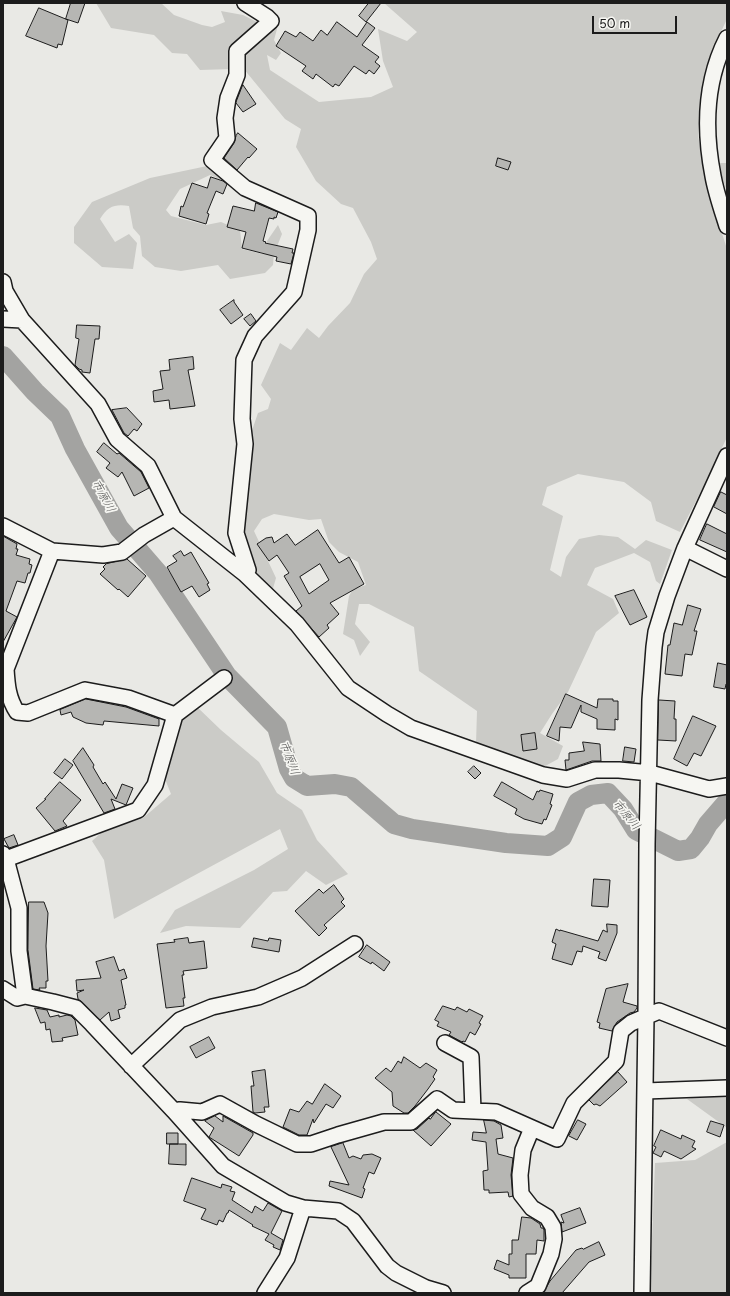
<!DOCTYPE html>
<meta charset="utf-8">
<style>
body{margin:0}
#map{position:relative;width:730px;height:1296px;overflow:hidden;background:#e9e9e5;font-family:"Playpen Sans",sans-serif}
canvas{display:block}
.frame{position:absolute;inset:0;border:4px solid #1c1c1c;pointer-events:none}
.scale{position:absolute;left:592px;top:16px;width:85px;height:18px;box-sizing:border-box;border:2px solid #1c1c1c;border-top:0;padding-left:5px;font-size:12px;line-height:14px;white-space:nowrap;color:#1c1c1c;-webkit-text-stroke:3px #f6f6f2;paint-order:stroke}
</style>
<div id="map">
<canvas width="730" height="1296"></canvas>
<div class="frame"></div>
<div class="scale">50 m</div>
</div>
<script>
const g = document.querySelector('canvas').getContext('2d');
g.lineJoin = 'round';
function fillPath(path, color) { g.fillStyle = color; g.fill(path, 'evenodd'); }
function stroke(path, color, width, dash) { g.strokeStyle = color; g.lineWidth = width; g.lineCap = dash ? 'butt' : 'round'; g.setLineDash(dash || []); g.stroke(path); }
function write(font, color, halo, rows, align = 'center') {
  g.font = font + ' "Playpen Sans","Klee One",sans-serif'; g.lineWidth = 3.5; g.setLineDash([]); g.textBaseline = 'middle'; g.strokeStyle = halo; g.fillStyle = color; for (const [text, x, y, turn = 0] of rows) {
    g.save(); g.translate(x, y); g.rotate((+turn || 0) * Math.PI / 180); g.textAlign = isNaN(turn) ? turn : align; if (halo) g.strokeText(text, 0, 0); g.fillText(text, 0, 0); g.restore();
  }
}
fillPath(new Path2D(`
 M96 3H161L174 15 202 25 212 27 225 22 221 11 243 15 261 24 233 69 200 70 187 54 172 53 154 35 111 28Z
 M384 3H727V19L710 55 702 93 698 135 707 186 727 249V437L711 472 680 532 656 521 651 502 624 482 578 474 547 487 542 505 563 516 550 570 561 577 566 557 579 539 599 535 618 537 635 549 646 540 672 550 660 584 656 581 650 562 634 553 595 568 587 585 613 599 619 613 596 632 568 692 552 714 540 733 563 746 558 759 538 770 476 744 477 711 419 671 414 627 369 604H359L355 624 370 642 360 656 354 640 343 634 349 596 353 589 366 585 358 562 339 552 329 542 321 519 309 520 274 514 262 519 254 531 276 578 272 592 246 563 241 534 248 442 258 413 268 409 271 399 261 385 280 343 291 350 307 328 319 338 328 326 350 303 364 274 377 259 371 242 353 208 341 204 316 181 296 147 301 129 285 119 243 68 247 50 274 25 277 29 274 40 281 53 276 60 267 55 270 70 319 102 371 97 393 87 383 61 378 29 407 41 417 32Z
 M720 163H727V192L721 174Z
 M212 165 228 183 210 175 180 189 166 210 171 216 206 225 221 222 240 230 242 249 263 254 267 241 278 225 282 234 274 254 273 265 265 273 230 279 218 265 181 271 155 267 142 256 140 236 133 228 129 206C115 204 108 206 100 219L115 242 129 234 137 243 133 269 102 267 74 243V227L92 202 150 178Z
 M195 705 221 730 259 762 277 793 302 810 317 840 348 874 326 885 306 871 287 891 273 892 240 928 186 926 160 933 175 910 254 870 288 849 280 829 114 919 104 860 92 841 102 832 143 818 171 794 163 774 176 721Z
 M727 1091V1128L687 1099Z
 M727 1142V1293H649L651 1264 655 1163 695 1160Z`), '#cbcbc7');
stroke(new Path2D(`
 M3 356 35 392 60 416 75 449 119 528 158 573 227 676 277 727 289 769 294 778 307 786 335 784 351 787 394 824 412 829 506 843 548 846 562 837 578 802 591 795 608 793 623 809 636 830 678 851 691 849 700 838 708 824 727 802`), '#a3a3a1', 20);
const building = new Path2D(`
 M71 3H85L78 23 66 19Z
 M369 3H381L366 22 359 16Z
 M39 8 68 20 62 45 58 44 57 48 26 36Z
 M337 22 357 37 367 22 375 28 362 45 379 57 375 62 380 66 374 74 369 70 366 74 354 66 339 86 335 84 333 87 316 74 313 79 302 71 306 66 276 46 285 31 296 37 300 32 313 41 321 30 327 35Z
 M243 85 256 104 243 112 236 103Z
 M238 133 257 149 249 158 248 157 237 170 224 158 234 143 236 136Z
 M498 158 511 162 508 170 496 166Z
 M211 177 223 181 227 184 223 194 216 191 207 213 209 214 206 224 179 216 181 206 183 207 192 183 207 188Z
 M256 203 278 212 276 218 274 217V219L269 218 263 241 266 242 265 243 293 249 292 253H294L291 264 276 261 277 257 242 248 246 232 227 227 233 206 254 211Z
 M234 300V302L243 315 231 324 220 310Z
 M251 314 256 321 250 326 244 319Z
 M77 325 100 326 99 339H95L90 373 82 372V370L79 369 75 365 79 339 76 338Z
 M193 357 194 369 188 370 195 406 170 409 169 400 154 402 153 391 163 389 160 371 170 370 169 360Z
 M127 408 142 424 137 431 134 429 128 436 124 433 112 410Z
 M104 443 117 454 119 453 141 472 149 488 134 496 122 472 118 477 106 468 110 463 97 452Z
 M721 492 727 495V514L714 507Z
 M707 524 727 534V552L700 540Z
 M318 530 339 563 349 557 364 584 330 603 339 614 327 625 329 628 319 637 296 611 302 606 284 576 289 573 277 555 269 561 257 544 266 538 272 537 274 543 287 534 295 545ZM320 564 329 580 309 594 300 577Z
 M3 536 17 544 16 549H18L16 555 30 559 29 564 32 565 30 573H28L25 583 17 581 6 611 17 617 3 642Z
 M181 551 184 556 191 552 209 583 207 584 210 590 199 597 192 586 181 592 167 567 177 561 173 556Z
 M127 559 146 576 128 597 119 589 118 590 100 574 105 569 103 567 106 564Z
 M634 590 647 617 630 625 615 596Z
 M688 605 701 609 694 631H697L692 655 685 654 682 676 665 674 668 645H670L674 623 682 625Z
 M718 663 727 665V684H726L725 689 714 687Z
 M566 694 597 708 598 699H613V701H618V720L615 719V730L597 729V719L581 712V705L571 728 560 727 559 741 547 736Z
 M86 699 126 707 159 719V726L104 721 103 725 86 723 73 717 71 712 61 715 60 710Z
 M659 700 675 701 674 719H676V741L658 740Z
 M693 716 716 726 701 756 694 753 687 766 674 759Z
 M535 733 537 749 523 751 521 735Z
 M583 742 600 744 601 761H592L566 770 565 760H569V753L584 751Z
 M625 747 636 749 634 762 623 761Z
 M83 748 94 765 93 767 103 784 105 782 116 799 122 784 133 788 126 805 111 799 115 809 104 813 73 761Z
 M65 759 73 765 62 779 54 773Z
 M474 766 481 773 475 779 468 772Z
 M60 782 81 800 63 821 67 826 55 831 36 808 46 799H45Z
 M502 782 533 800 537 791 539 792 540 790 553 794 550 804 552 805 546 820 544 819 542 824 524 819 515 814 517 809 494 796Z
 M14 835 18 845 9 848 4 839Z
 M594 879 610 880 608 907 592 906Z
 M334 885 344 899 341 902 345 906 324 925 327 928 319 936 295 911 319 889 323 893Z
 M29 902H44L48 913 46 946 48 981H46V988H39L40 990 33 989 28 950Z
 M607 924 617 925V933L606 961 598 958 600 952 583 946 582 952 577 951 572 965 552 959 556 944 552 942 556 929 560 931V930L598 941 603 930 607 932Z
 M188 938 189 943 204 941 207 968 183 971 184 975H182L185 998H183L184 1006 166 1008 157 944 175 942 174 940Z
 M254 938 268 941 269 938 281 940 279 952 252 947Z
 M367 945 390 962 384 971 372 962 371 964 359 957Z
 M114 957 119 971 124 969 127 978 121 980 126 1005H125V1008L118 1010 120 1018 111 1021 109 1012 100 1020 82 1002 78 999 77 993 84 990 77 991 76 980 101 978 96 962Z
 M628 984 623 1002 637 1006V1008L634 1012 630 1013 617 1022 612 1031 599 1028 600 1023 597 1022 606 989Z
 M443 1006 455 1010 457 1007 467 1012 469 1009 483 1016 479 1023 481 1024 475 1035 470 1032 465 1042 463 1041 462 1042 449 1035 451 1032 437 1026 439 1022 435 1020Z
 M35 1008 47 1010 50 1017 59 1015V1017L67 1015 71 1016 75 1020 78 1035 62 1038 63 1041 52 1042 50 1029 46 1030 45 1022 41 1023Z
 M209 1037 215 1048 196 1058 190 1047Z
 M404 1057 420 1068 426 1063 437 1070 433 1077 435 1079 428 1089 415 1106 408 1113H404L393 1106 392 1092 375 1078 386 1068 391 1072 398 1061 401 1063Z
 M265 1070 269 1107H264L265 1112 255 1113 253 1112 251 1086H254L252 1072Z
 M618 1072 627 1082 600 1106 596 1104 594 1105 589 1100Z
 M325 1084 341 1096 333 1108 326 1104 314 1123 313 1119 307 1135H299L283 1127 290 1109 299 1112 307 1101 312 1104Z
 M436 1112 451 1124 431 1146 413 1130 417 1129 429 1118 430 1119Z
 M215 1116 223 1122V1116L253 1133V1135L239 1156 209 1137 214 1128 205 1121Z
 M484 1120 494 1121 501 1125 503 1138 496 1139 498 1154 513 1158 511 1175 513 1196 509 1197 508 1192 489 1193V1190H484L483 1171 488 1170 486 1142 472 1140 473 1132 486 1133Z
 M578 1120 586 1124 577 1140 569 1136Z
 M711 1121 724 1125 720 1137 707 1132Z
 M661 1130 681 1139 682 1135 695 1141 692 1147 696 1149 681 1159 664 1151 661 1157 653 1153 656 1147 654 1146Z
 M167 1133H178V1144H167Z
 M343 1143 349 1158 353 1156 361 1159 363 1155 372 1154 381 1158 374 1174 369 1172 363 1188 365 1189 362 1198 329 1186 330 1181 349 1185 331 1147Z
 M170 1144H186V1165L169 1164Z
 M192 1178 221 1188 222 1184 232 1187 230 1191 235 1192 232 1200 252 1213 255 1206 263 1211 268 1203 282 1211 271 1233 283 1240 280 1250 273 1247 274 1245 265 1240 269 1234 252 1226 253 1225 229 1210 228 1213H227L223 1222 219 1220 217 1225 201 1219 206 1209 184 1201Z
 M580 1208 586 1223 562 1232 561 1222 564 1223 561 1215Z
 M522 1217 531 1218 540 1224 541 1228H543L544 1230V1241L537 1240 536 1254H526V1278H509V1275L494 1269 497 1260 509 1265V1254H512V1240H518Z
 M599 1242 605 1255 589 1262 562 1293H543L550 1281 576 1250 582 1248 583 1249Z`);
fillPath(building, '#b6b6b3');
stroke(building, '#1c1c1c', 1);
const minor = new Path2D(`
 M727 38C705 81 704 130 713 176 716 193 722 210 727 226
 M3 282 5 291 22 320
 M3 319 22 320 98 404 117 439 148 466 174 518 245 574 297 624 348 688 387 714 411 728 543 775 567 779 595 770H619L650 773 709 789 727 786
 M3 526 52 551 103 555 122 552 144 535 174 518
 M685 548 727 569
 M52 551 6 669C7 685 8 698 17 712L28 713 85 690 128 698 175 715
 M245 574 248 570 236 533 245 444 242 419 244 360 255 336 294 292 308 230V216L245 188 212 160 227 138 225 118 228 98 237 75V51L271 21 267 17 245 3
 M3 854 6 859 19 908V951L25 996
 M6 859 138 810 155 785 175 715 224 678
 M3 989 17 998 25 996 53 1002 76 1008 92 1024 174 1111 223 1166 286 1203 303 1208 338 1211 353 1221 387 1266 396 1273 426 1288 443 1293
 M445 1043 471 1057 473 1111
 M131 1066 180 1020 212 1007 258 997 302 978 355 944
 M645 1091 727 1088
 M174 1111 180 1110 202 1112 220 1104 256 1124 297 1144H311L338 1135 384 1122H411L437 1099 453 1110 496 1112 557 1139 574 1103 616 1061 621 1031 631 1023 659 1011 727 1038
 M265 1293 287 1258 303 1208
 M527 1293 538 1286 551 1254 554 1239 553 1227 547 1217 532 1208 521 1194 520 1175 523 1150 532 1128
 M642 1293 646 1016 647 844 650 700 654 647 656 632 667 596 685 548 727 456`);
stroke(minor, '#1c1c1c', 18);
stroke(minor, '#f6f6f2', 15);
write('italic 12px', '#525251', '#f6f6f2', [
 ["市原川",103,496,62],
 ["市原川",289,758,69],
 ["市原川",626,815,50]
]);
</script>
